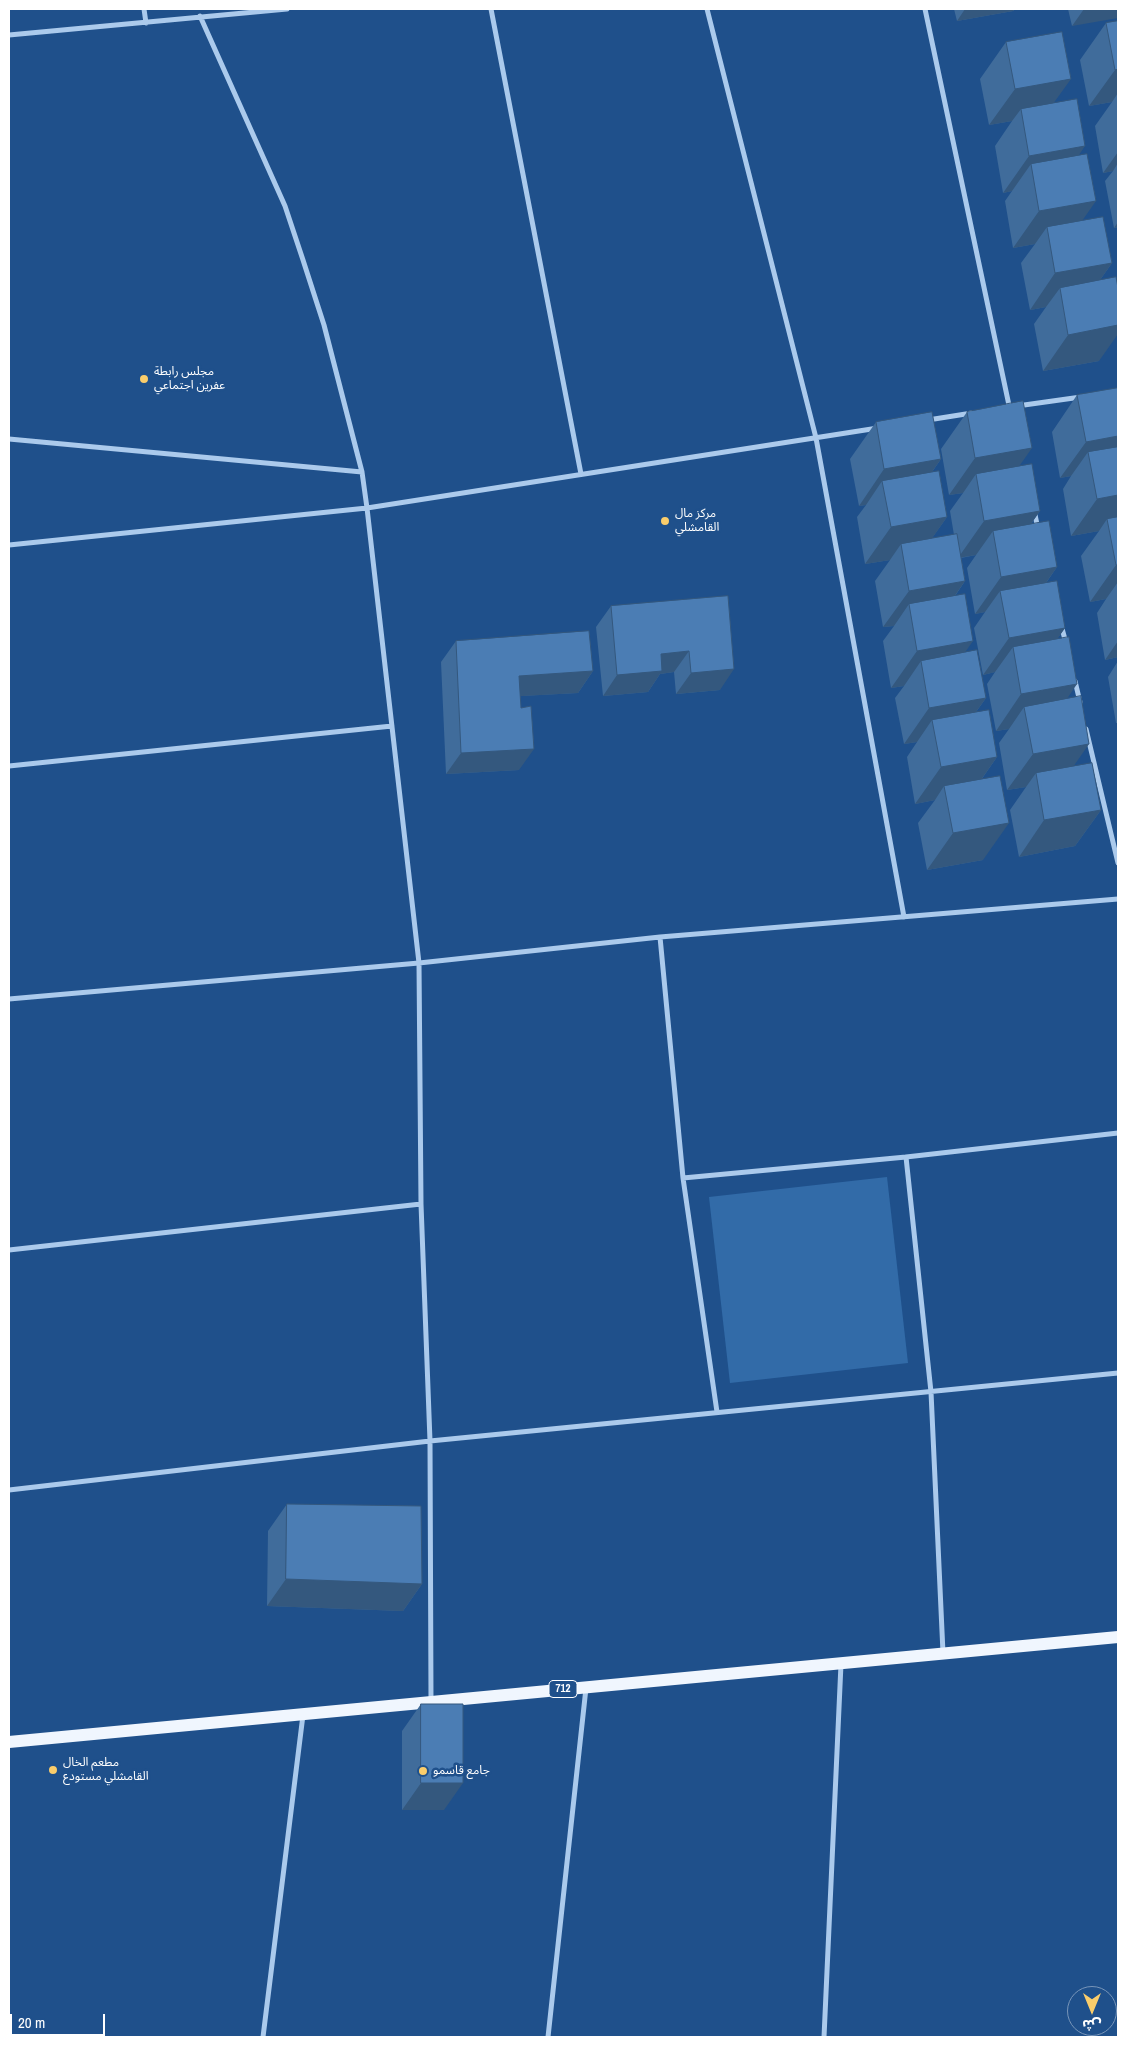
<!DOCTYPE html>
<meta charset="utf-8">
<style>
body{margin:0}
#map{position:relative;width:1127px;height:2046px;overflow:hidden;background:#1f508b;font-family:"Archivo Narrow","Noto Sans Arabic",sans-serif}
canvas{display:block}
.frame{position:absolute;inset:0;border:10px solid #fff;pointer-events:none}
.north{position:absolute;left:1067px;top:1986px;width:50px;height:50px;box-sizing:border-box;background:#1f508b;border:1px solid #7996b9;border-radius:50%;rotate:180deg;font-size:14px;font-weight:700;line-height:20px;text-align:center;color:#fff}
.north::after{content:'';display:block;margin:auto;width:18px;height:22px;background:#facd6b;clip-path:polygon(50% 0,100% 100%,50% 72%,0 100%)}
.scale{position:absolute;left:10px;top:2014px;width:95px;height:22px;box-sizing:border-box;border:2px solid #fff;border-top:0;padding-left:6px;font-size:15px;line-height:18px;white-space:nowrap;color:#fff;-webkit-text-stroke:4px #1f508b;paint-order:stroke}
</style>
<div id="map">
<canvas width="1127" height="2046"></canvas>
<div class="frame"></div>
<div class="north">ش</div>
<div class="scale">20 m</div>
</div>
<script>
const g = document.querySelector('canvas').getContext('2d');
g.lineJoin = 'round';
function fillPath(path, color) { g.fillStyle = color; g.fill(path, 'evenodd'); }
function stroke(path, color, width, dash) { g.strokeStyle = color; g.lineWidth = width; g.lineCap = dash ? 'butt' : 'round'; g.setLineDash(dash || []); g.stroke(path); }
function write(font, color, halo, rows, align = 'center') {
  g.font = font + ' "Archivo Narrow","Noto Sans Arabic",sans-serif'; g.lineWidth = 5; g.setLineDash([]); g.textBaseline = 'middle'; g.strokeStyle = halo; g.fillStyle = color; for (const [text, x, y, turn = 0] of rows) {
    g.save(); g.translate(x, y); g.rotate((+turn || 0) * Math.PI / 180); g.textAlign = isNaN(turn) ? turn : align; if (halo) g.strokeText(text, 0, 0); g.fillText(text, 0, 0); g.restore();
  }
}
fillPath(new Path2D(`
 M887 1177 908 1363 730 1383 709 1197Z`), '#326ba8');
stroke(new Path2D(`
 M144 9 146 23
 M491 9 581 474
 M707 9 816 438 904 917
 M925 9 1010 410
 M200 16 285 206 303 260 324 325 362 472 367 508 419 963 421 1204 430 1441 431 1701
 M9 35 287 9
 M1017 406 1081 397
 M928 420 972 413
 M9 439 362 472
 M1034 510 1038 529
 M9 545 367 508 878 428
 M1061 625 1066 643
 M1075 681 1080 702
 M1086 729 1118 863
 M9 766 392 726
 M660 937 683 1178 717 1412
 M9 999 419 963 660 937 1118 899
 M906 1157 931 1392 943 1653
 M683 1178 906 1157 1118 1133
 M9 1250 421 1204
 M9 1490 430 1441 1118 1373
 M263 2037 303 1715
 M548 2037 586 1688
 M824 2037 841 1664`), '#abcaec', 5);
stroke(new Path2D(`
 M9 1742 1118 1637`), '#f0f6fe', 12);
fillPath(new Path2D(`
 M954 9H1015L1013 11 957 21Z
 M1068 9H1118L1072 26Z
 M1118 21V227L1114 228 1105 181 1113 171 1103 173 1095 126 1112 102 1089 106 1080 60 1106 23Z
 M1006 42 1054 103 1078 156 1082 220 1112 263 1100 280 1099 361 1043 371 1034 324 1046 307 1030 310 1021 263 1035 244 1013 248 1005 201 1012 191 1003 193 995 146 1012 121 989 125 980 79Z
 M1118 388V657L1105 660 1097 613 1106 599 1090 602 1081 556 1099 531 1071 536 1063 489 1071 476 1060 478 1052 432 1077 395Z
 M967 412 1019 467 1040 511 1031 524 1057 567 1046 583 1065 628 1057 639 1067 699 1073 767 1101 810 1075 846 1019 857 1010 810 1026 787 1007 790 999 743 1009 729 996 731 987 684 995 672 983 675 974 628 985 612 975 614 967 568 976 555 961 558 965 581 955 596 965 653 986 698 976 712 997 757 981 780 983 860 927 870 918 823 935 800 915 804 907 757 917 742 904 744 895 698 904 686 891 688 883 641 894 626 883 627 875 581 890 560 865 564 857 517 866 505 859 506 850 459 876 422 941 459 932 472 947 517 932 538 954 535 950 511 963 493 949 495 941 449Z
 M728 596 720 690 676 694 674 672 660 674 648 692 603 696 596 627 611 606Z
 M456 641 593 671 578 693 520 696 521 708 519 770 446 774 441 662Z
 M1118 661V723H1116L1108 677Z
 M1118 729V741L1117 731Z
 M287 1504 422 1584 403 1611 267 1606 268 1531Z
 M421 1704 444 1810H402V1731Z`), '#406c9b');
fillPath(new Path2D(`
 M965 9H1015L1013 11 957 21Z
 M1084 9H1118V18L1072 26Z
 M1118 69V93L1112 102 1089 106 1115 70Z
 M1071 79 1045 115 1021 109 1012 121 989 125 1015 89Z
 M1085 146 1060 183 1031 164 1012 191 1003 193 1029 156Z
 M1118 152V163L1113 171 1103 173Z
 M1096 201 1070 238 1047 227 1035 244 1013 248 1039 211Z
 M1118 222V227L1114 228Z
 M1112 263 1086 300 1060 288 1046 307 1030 310 1055 273Z
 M1118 325V334L1099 361 1043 371 1068 335Z
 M1118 436V466L1088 452 1071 476 1060 478 1086 442Z
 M1032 448 1006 485 976 474 963 493 949 495 975 458Z
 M941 459 915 496 882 481 866 505 859 506 884 469Z
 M1118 495V527L1107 519 1099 531 1071 536 1097 499Z
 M1040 511 1014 548 993 531 976 555 958 558 984 521Z
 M947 517 921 554 901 544 890 560 865 564 891 527Z
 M1116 565H1118V582L1106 599 1090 602Z
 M1057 567 1031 604 1000 591 985 612 975 614 1001 577Z
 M965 581 940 617 909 604 894 626 883 627 909 591Z
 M1065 628 1039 665 1013 647 995 672 983 675 1009 638Z
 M973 641 947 678 921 661 904 686 891 688 917 651Z
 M1118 641V657L1105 660Z
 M689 651 674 672 660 674 648 692 603 696 617 675 661 654Z
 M734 669 720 690 676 694 691 673Z
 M593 671 578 693 504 697 519 676Z
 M1077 684 1052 721 1024 707 1009 729 996 731 1021 694Z
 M986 698 960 734 932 720 917 742 904 744 929 708Z
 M1089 744 1064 780 1036 773 1026 787 1007 790 1033 754Z
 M534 749 519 770 446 774 461 753Z
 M997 757 971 794 944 786 935 800 915 804 941 767Z
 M1101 810 1075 846 1019 857 1044 820Z
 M1009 823 983 860 927 870 953 833Z
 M286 1579 422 1584 403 1611 267 1606Z
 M421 1783H463L444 1810H402Z`), '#34587e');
const building = new Path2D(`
 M1118 21V69L1115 70 1106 23Z
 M1062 32 1071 79 1015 89 1006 42Z
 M1077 99 1085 146 1029 156 1021 109Z
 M1087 154 1096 201 1039 211 1031 164Z
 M1103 217 1112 263 1055 273 1047 227Z
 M1116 277 1118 288V325L1068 335 1060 288Z
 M1118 388V436L1086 442 1077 395Z
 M1023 401 1032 448 975 458 967 412Z
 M932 412 941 459 884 469 876 422Z
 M1118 447V495L1097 499 1088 452Z
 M1032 464 1040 511 984 521 976 474Z
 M939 471 947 517 891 527 882 481Z
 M1118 517V565H1116L1107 519Z
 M1049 521 1057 567 1001 577 993 531Z
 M957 534 965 581 909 591 901 544Z
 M1057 581 1065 628 1009 638 1000 591Z
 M965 594 973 641 917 651 909 604Z
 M728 596 734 669 691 673 689 651 661 654 662 671 617 675 611 606Z
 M589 631 593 671 519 676 521 708 531 706 534 749 461 753 456 641Z
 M1069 637 1077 684 1021 694 1013 647Z
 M977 650 986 698 929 708 921 661Z
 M1081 696 1089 744 1033 754 1024 707Z
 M989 710 997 757 941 767 932 720Z
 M1092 763 1101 810 1044 820 1036 773Z
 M1000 776 1009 823 953 833 944 786Z
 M287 1504 421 1506 422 1584 286 1579Z
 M421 1704H463V1783H421Z`);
fillPath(building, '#4b7db4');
stroke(building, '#34587e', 1);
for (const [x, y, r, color] of [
 [144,379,5,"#facd6b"],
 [665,521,5,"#facd6b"],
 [53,1770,5,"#facd6b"],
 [423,1771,5,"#facd6b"]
]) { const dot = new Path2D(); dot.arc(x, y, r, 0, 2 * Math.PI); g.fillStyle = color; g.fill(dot); stroke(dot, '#1f508b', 2); }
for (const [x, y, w] of [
 [563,1689,28]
]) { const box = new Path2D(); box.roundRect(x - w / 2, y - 8.5, w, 17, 4); g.fillStyle = '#1f508b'; g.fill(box); stroke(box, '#fff', 1); }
write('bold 11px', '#fff', null, [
 ["712",563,1689]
]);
write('12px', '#fff', '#1f508b', [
 ["مجلس رابطة",154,372],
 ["عفرين اجتماعي",154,386],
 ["مركز مال",675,514],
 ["القامشلي",675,528],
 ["مطعم الخال",63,1763],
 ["القامشلي مستودع",63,1777],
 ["جامع قاسمو",433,1771]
], 'left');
</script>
